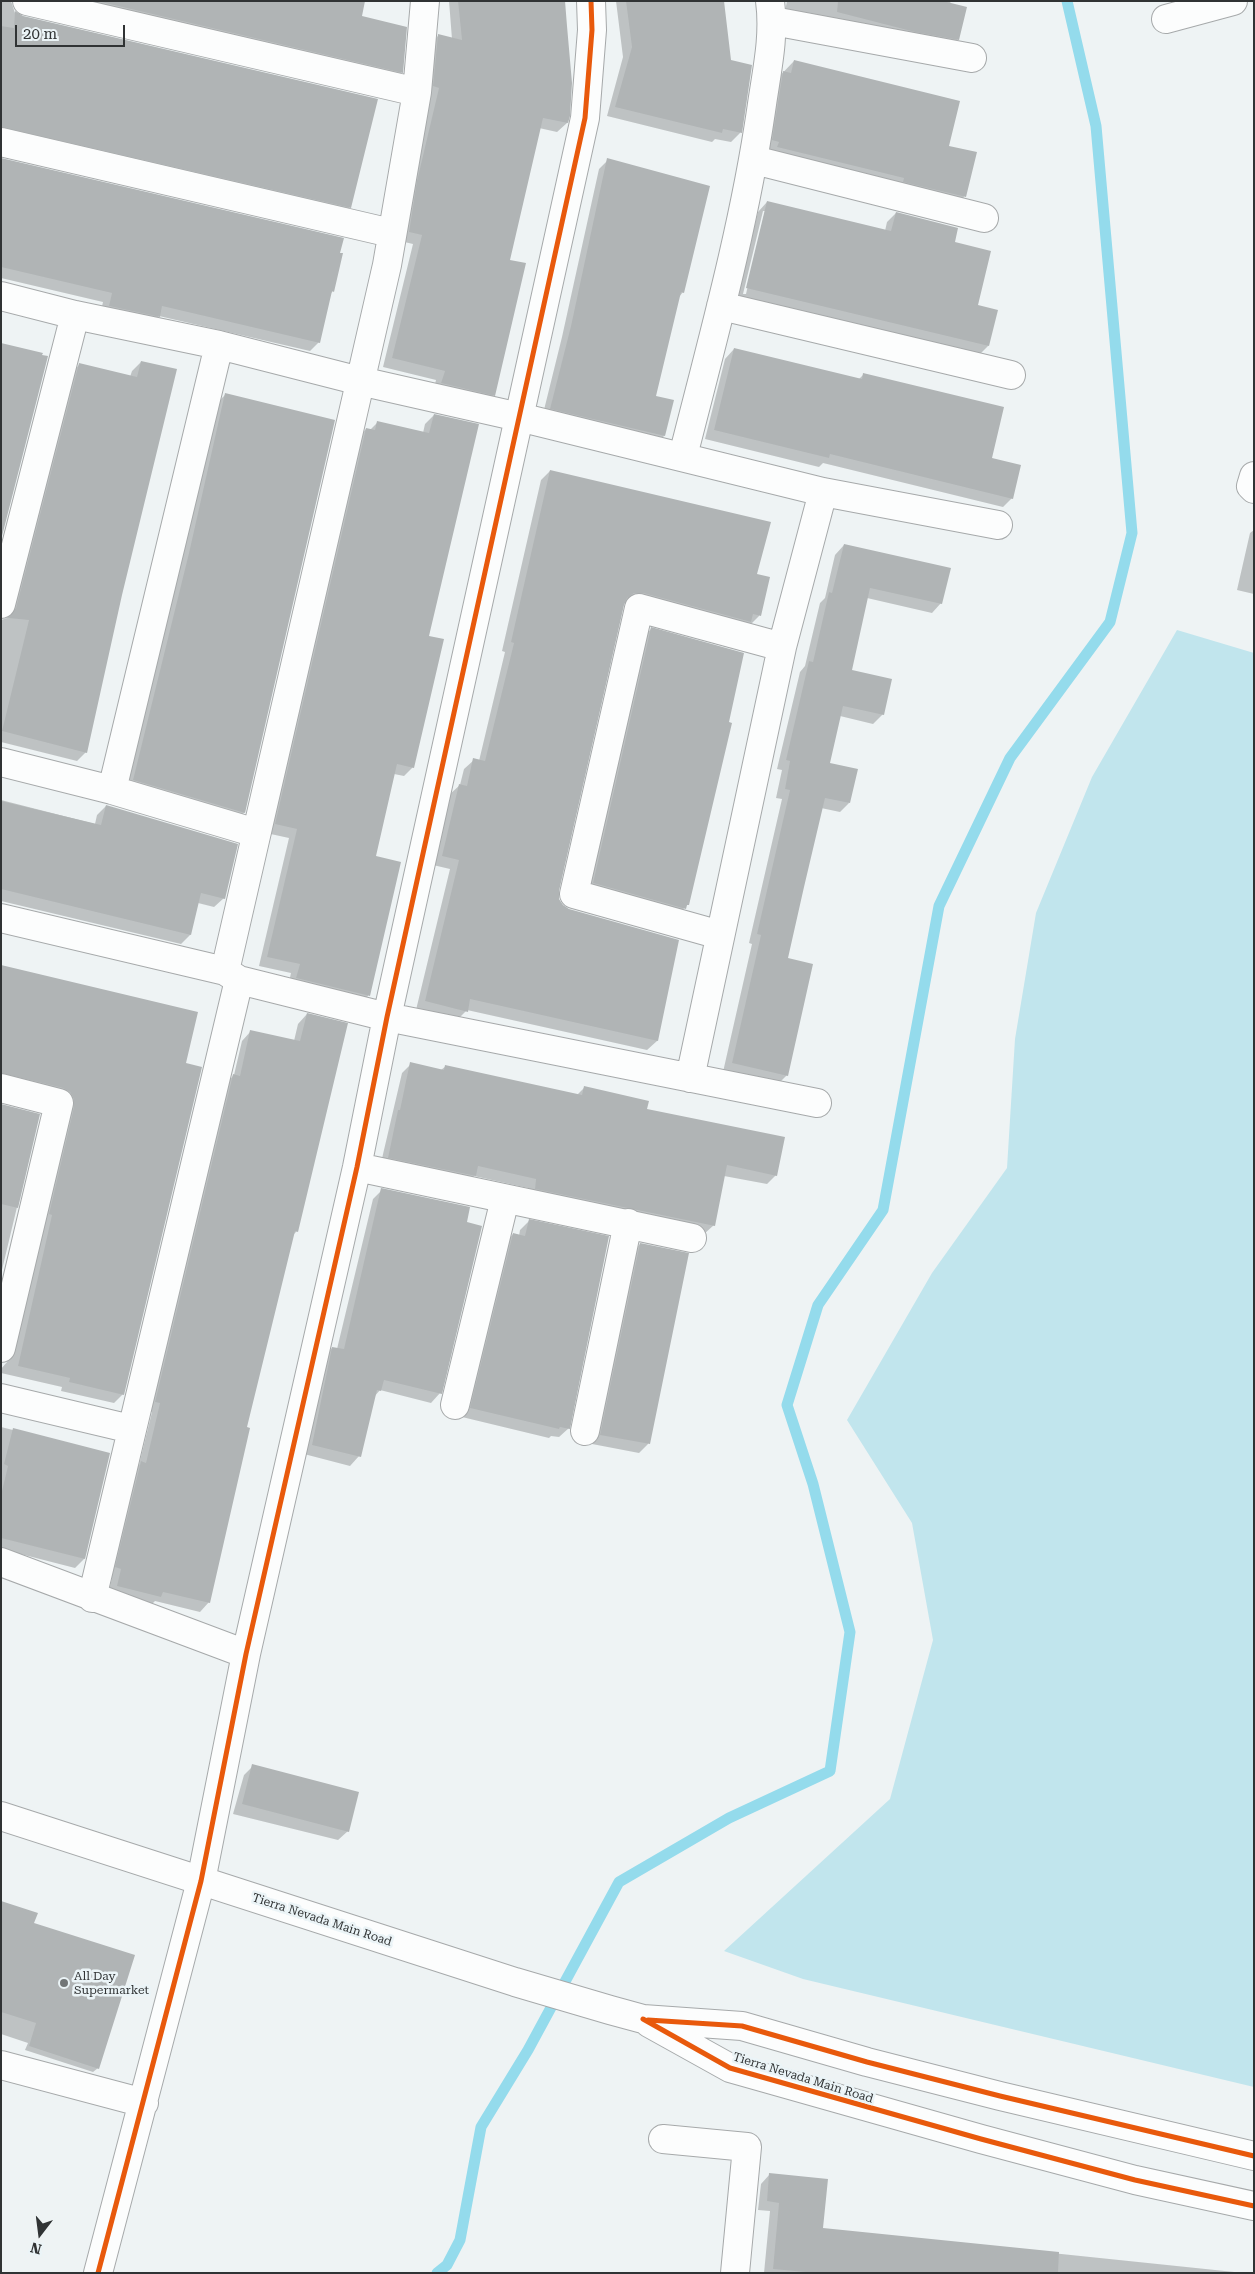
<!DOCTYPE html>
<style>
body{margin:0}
#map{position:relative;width:1255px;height:2274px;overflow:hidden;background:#eef3f4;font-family:"Roboto Serif",serif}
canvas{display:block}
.frame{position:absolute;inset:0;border:2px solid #303334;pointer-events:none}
.north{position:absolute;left:15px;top:2209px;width:50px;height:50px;-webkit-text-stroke:4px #ebf4f7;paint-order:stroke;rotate:195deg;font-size:14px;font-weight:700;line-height:20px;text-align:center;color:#303334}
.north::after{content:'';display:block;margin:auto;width:18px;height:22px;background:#303334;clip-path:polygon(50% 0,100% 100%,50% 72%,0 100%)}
.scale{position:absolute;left:15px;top:25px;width:110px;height:22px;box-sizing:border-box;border:2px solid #303334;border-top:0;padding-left:6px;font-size:15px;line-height:18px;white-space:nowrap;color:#303334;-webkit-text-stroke:4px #ebf4f7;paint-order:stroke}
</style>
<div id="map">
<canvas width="1255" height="2274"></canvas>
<div class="frame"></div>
<div class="north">N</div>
<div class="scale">20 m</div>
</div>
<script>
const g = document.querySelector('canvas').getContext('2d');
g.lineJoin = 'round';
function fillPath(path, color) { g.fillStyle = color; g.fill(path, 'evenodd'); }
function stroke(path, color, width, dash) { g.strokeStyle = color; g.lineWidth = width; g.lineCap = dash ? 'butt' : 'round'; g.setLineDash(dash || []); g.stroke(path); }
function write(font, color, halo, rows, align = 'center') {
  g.font = font + ' "Roboto Serif",serif'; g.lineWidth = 5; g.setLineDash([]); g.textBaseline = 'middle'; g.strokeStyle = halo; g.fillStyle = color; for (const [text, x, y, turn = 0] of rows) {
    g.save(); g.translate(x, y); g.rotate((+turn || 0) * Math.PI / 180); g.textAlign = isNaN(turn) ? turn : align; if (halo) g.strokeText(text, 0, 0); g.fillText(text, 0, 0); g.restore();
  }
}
fillPath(new Path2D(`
 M1177 630 1254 653V2087L803 1979 724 1951 890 1799 933 1640 912 1523 847 1420 932 1273 1007 1168 1015 1039 1036 913 1092 777Z`), '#c1e5ed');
fillPath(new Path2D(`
 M1 1H11L15 13 350 207 341 216 1 137Z
 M50 1H364L360 16 402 72 393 81Z
 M449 1H564L568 116 567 123 557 132 539 128 508 260 494 395 484 404 433 392 436 380 383 367 413 244 400 241 409 191 431 97 425 95 429 45 438 36 452 39Z
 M616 1H723L730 61 751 66 740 133 731 142 715 139 712 142 607 116 623 57Z
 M787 1H950L958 39 949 48 785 11Z
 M794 61 948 146 964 197 955 206 764 149 774 82Z
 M1 159 342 239 333 291 330 294 319 342 310 351 159 316 150 325 100 315 103 302 1 278Z
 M608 160 683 292 679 297 654 397 664 436 655 445 542 418 562 337 599 169Z
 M767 202 885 231 887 222 896 213 953 243 976 306 988 346 979 355 737 297 758 212ZM763 211H765L746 294H743Z
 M734 349 858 380 864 374 990 459 1012 498 1003 507 823 463 819 467 705 439 725 359Z
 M141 362 121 595 86 752 77 761 1 742V620L7 618 70 374 79 365 130 377 132 371Z
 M225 395 334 421 244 813 235 822 125 789 216 404Z
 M434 415 428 637 413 767 404 776 394 774 375 857 399 863 368 996 359 1005 288 987 291 973 259 966 289 838 266 833 357 438 366 429 370 430 378 422 423 433 425 424Z
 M550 471 756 575 769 578 759 616 750 625 633 602H624L558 890V899L562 906 569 910 677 941 657 1041 647 1050 467 1010 457 1020 416 1010 450 869 433 865 450 794 460 785 464 769 474 760 479 761 505 652 502 651 541 480Z
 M1254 530V594L1237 590 1250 533Z
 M844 545 941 603 932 613 867 598 850 671 883 714 873 724 840 716 829 764 849 803 840 812 821 808 787 959V1075L778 1084 723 1072 752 944 749 943 782 799 776 798 782 770 777 769 800 672 805 666 820 603 825 598 835 555Z
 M651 629 688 904 675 918 584 892 642 638Z
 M1 800 95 824 97 815 106 806 224 898 214 907 198 903 190 935 181 944 1 901Z
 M1 966 184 1064 123 1394 114 1403 61 1391 62 1387 1 1373V1369L7 1362 65 1117 1 1083Z
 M307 1014 297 1231 293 1235 245 1428 209 1602 200 1612 155 1601 151 1605 108 1595 112 1578 107 1577 132 1472 139 1465 152 1412 146 1411 224 1085 234 1075 242 1041 251 1031 294 1041 298 1024Z
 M411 1064 441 1070 446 1066 577 1095 585 1087 645 1110 776 1175 767 1184 724 1176 714 1225 704 1234 526 1198 528 1188 474 1176 466 1185 380 1167 402 1073Z
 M1 1105 39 1115 1 1274Z
 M382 1190 440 1393 431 1403 380 1390 374 1397 359 1456 350 1466 304 1454 323 1357 332 1348 337 1349 373 1199Z
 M529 1221 569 1428 559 1437 551 1436 549 1438 462 1417 504 1244 513 1234 519 1236 520 1230Z
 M640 1244 648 1444 639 1453 592 1444 631 1254Z
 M1 1427 109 1454 84 1559 75 1568 1 1549Z
 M253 1766 348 1831 338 1840 233 1814 244 1775Z
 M1 1907 33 1924 98 2068 93 2072 25 2050 28 2043 1 2034Z
 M770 2174 821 2229 1244 2273H764L770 2211 758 2210 761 2184Z`), '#0003');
stroke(new Path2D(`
 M437 2273 447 2265 460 2240 481 2127 528 2050 619 1882 729 1818 830 1771 850 1632 813 1484 787 1405 818 1305 883 1210 939 906 1010 758 1110 622 1132 533 1096 126 1067 1`), '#94dbec', 11);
fillPath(new Path2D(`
 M97 1H365L362 16 407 27 403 73Z
 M458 1H565L567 26 572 83 570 116 568 123 543 118 510 260 526 263 495 396 441 383 445 371 392 358 422 235 409 232 417 181 439 88 433 86 438 34 462 40Z
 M626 1H724L731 60 752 65 742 133 723 129 722 133 615 107 632 47Z
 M838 1H943L967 7 959 40 915 32 837 12Z
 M15 11 23 16 378 99 351 208 1 127V26L14 28Z
 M794 60 960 101 949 146 977 152 966 197 903 182 904 178 777 147 779 142 772 140 783 71 791 73Z
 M1 158 344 238 340 253H343L334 292 332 291 320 343 162 306 160 317 109 306 112 293 1 267Z
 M607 158 710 186 684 293 681 292 656 396 674 400 665 436 550 409 571 326Z
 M767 201 891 231 896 212 958 228 955 242 991 251 978 305 998 310 989 346 746 288Z
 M1 343 43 353 42 355 48 356 1 540Z
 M734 348 862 379 863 373 1004 407 992 458 1021 465 1013 499 830 454 829 458 714 430Z
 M141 361 177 369 122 595 87 753 2 731 29 620 8 618 16 608 79 363 137 377Z
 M225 393 335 420 245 813 133 780 189 553Z
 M434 414 479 424 429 636 444 639 414 768 397 764 376 856 401 862 370 996 296 978 300 964 267 957 297 829 275 824 366 428 375 430 377 421 429 433Z
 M550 470 771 522 757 574 770 577 761 616 753 614 751 622 643 593H634L627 598 624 605 559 891V899L563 905 569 909 679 940 658 1041 470 999 468 1012 425 1001 459 860 442 856 459 784 467 786 473 758 485 761 514 643 511 642Z
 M844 544 951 568 942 604 870 588 852 670 892 679 884 715 843 706 830 763 858 769 850 803 825 798 804 887 788 958 813 964 788 1076 732 1063 761 935 757 934 790 790 785 789 790 761 786 760 809 661 813 662 829 592 832 593Z
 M651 627 744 653 729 722 732 723 689 905H687L686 909 593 883Z
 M1 801 101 825 106 805 238 844 225 899 201 893 191 935 1 889Z
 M1 965 198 1012 186 1063 202 1067 124 1395 69 1382 70 1378 18 1366 52 1215 49 1214 74 1107V1099L70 1092 63 1088 1 1073Z
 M307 1013 348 1023 298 1232 295 1231 247 1427 250 1428 210 1603 163 1592 161 1597 117 1586 121 1569 115 1567 141 1461 146 1463 160 1403 155 1402 233 1074 240 1076 250 1030 300 1041Z
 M410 1062 444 1070 445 1065 582 1095 584 1086 649 1101 647 1109 785 1137 777 1176 727 1165 715 1226 535 1189 536 1179 478 1166 476 1176 388 1158 398 1110H400Z
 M1 1104 40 1114 18 1208 1 1204Z
 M381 1188 470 1207 467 1222 482 1226 442 1394 384 1380 381 1391 377 1390 361 1457 312 1445 332 1347 344 1349Z
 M529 1219 609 1236 570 1429 560 1427 559 1429 470 1408 513 1233 525 1236Z
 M640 1243 689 1253 650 1444 600 1435Z
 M13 1428 110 1453 85 1559 1 1538V1495L8 1466 4 1464Z
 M252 1764 359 1792 349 1832 242 1804Z
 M1 1901 38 1913 34 1923 135 1955 99 2069 29 2046 36 2023 1 2012Z
 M769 2173 828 2179 823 2228 1059 2252 1058 2273H816L773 2269 779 2203 767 2201Z`), '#b0b4b5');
const minor = new Path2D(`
 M27 1 417 92
 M1166 19 1233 1
 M773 21 972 58
 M1 142 391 233
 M754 160 984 218
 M1 296 75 315 219 345 360 381 519 417 823 492 998 525
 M721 306 1011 375
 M683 456C712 342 744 227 761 111 766 74 775 38 770 1
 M1254 476 1251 486 1254 489
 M1 604 75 315
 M1 762 112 790 256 833
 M112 790 219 345
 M1 918 225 971 239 980 387 1017 817 1103
 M720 935 574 894 639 608 782 647
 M225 971 387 265 417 92 425 1
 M690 1078 782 647 823 492
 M1 1088 59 1103 1 1348
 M357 1167 692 1238
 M1 1398 131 1429
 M455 1405 505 1199
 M585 1431 628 1223
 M1 1562 246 1654
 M92 1598 239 980
 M1 2065 144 2103
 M663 2139 747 2147 735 2273
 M98 2273 201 1881 246 1654 357 1167 387 1017 585 118 592 30 591 1`);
const tertiary = new Path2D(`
 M1 1816 515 1982 610 2010 643 2019 742 2026 867 2062 1000 2096 1254 2156
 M649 2023 730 2068 981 2139 1135 2180 1254 2206`);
stroke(minor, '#a6a9aa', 30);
stroke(tertiary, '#a6a9aa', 30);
stroke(minor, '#fcfdfd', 28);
stroke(tertiary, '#fcfdfd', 28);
stroke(new Path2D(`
 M643 2019 730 2068 981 2139 1135 2180 1254 2206
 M648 2020 742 2026 867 2062 1000 2096 1254 2156
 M98 2273 201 1881 246 1654 357 1167 387 1017 585 118 592 30 591 1`), '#e8590c', 5);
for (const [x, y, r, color] of [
 [64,1983,5,"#727677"]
]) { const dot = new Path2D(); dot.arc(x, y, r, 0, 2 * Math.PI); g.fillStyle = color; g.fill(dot); stroke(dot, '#ebf4f7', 2); }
write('12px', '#303334', '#ebf4f7', [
 ["Tierra Nevada Main Road",322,1920,18],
 ["Tierra Nevada Main Road",803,2078,17]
]);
write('12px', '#303334', '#ebf4f7', [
 ["All Day",74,1976],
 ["Supermarket",74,1990]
], 'left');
</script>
